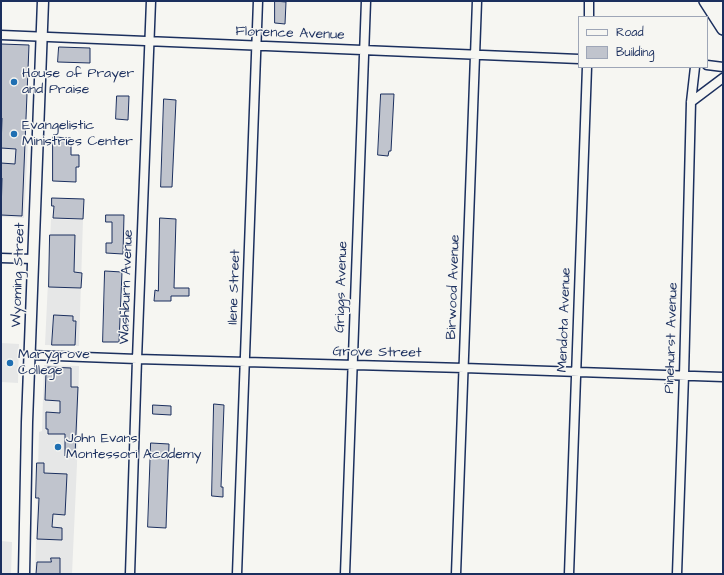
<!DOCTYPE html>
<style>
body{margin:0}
#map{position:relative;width:724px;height:575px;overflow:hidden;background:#f6f6f2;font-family:"Architects Daughter",sans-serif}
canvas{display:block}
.frame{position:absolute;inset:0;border:2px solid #1b2f5e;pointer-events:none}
.legend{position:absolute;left:578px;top:16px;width:130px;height:52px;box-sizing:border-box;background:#f6f6f2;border:1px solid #9ea6b7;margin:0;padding:5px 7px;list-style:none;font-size:12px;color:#1b2f5e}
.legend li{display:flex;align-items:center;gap:8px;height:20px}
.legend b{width:20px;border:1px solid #9ea6b7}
</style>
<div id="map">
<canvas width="724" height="575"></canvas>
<div class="frame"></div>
<ul class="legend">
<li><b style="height:5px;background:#f6f6f2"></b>Road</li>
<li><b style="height:11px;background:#c0c4cd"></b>Building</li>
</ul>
</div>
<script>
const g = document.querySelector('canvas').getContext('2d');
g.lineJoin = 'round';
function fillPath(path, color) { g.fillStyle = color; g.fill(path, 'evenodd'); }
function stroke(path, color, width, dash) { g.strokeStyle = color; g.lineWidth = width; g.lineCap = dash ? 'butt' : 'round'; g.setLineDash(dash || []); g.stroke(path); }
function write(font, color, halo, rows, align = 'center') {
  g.font = font + ' "Architects Daughter",sans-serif'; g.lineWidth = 3; g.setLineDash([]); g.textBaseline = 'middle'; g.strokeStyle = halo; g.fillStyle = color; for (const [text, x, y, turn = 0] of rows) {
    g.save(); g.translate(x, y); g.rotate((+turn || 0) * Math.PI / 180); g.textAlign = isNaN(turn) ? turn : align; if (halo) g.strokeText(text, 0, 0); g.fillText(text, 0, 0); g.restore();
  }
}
fillPath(new Path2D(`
 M1 142 28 143 24 218 1 217Z
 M51 219 83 220 79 346 45 345Z
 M1 343 19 344 18 383 1 382Z
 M44 365 79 366 77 464 72 574H35L39 432 42 431Z
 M1 541 12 542 11 574H1Z`), '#e6e7e7');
const building = new Path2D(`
 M275 1 286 2 285 24 275 23Z
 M1 44 29 45 22 216 1 215 2 178H1V163L15 164 16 149 1 148 2 118H1Z
 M59 47 90 48V63L58 62Z
 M381 94H394L391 151H389L388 156 378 155Z
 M117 96H129L128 120 116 119Z
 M164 99 176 100 172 187H161Z
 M53 137 71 138V155H79V167H76V182L53 181Z
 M52 198 84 199 83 219 53 218 54 206H52Z
 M106 215H124L123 254 106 253V243H112V222H106Z
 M160 218 176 219 174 288H189V296H171V301H154L155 290 158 291Z
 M50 235H75L74 272 82 273 81 288 49 287Z
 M105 271 122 272 119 342H103Z
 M54 315 73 316V321H76L75 345H52Z
 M48 367 71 368V387H78L75 456H65V434H48V429H46V412L60 413V401L45 400 46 372H48Z
 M214 404 224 405 221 487H223V497L212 496Z
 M153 405 171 406V415L153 414Z
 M151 443 169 444 166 528 148 527Z
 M37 463H44V473L67 474 65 515 53 514 52 527 62 528V540L37 539 39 498H36Z
 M51 558H60V574H36L37 562H51Z`);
fillPath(building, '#c0c4cd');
stroke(building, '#1b2f5e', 1);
const minor = new Path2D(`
 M589 17V1
 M1 35 579 59
 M707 65 723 67
 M691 102 723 78
 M1 258 33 259
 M30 355 137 359 464 368 723 377
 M130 574 137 359 151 1
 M237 574 258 1
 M345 574 366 1
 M456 574 477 1
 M569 574 587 67
 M677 574 684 375 691 102 695 67`);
const tertiary = new Path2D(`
 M24 574 27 422 43 1`);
const secondary = new Path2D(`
 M705 1 723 29`);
const motorway = new Path2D(`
 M716 1 723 11`);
stroke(minor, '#1b2f5e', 11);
stroke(tertiary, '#1b2f5e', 13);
stroke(secondary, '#1b2f5e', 14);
stroke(motorway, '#1b2f5e', 17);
stroke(minor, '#f6f6f2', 8);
stroke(tertiary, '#f6f6f2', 10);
stroke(secondary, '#f6f6f2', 11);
stroke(motorway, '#f6f6f2', 14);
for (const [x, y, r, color] of [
 [14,82,4,"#1f6fb2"],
 [14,134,4,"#1f6fb2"],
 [10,363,4,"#1f6fb2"],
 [58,447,4,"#1f6fb2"]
]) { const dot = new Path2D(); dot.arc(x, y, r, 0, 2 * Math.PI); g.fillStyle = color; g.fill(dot); stroke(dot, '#f6f6f2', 1.5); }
write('14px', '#1b2f5e', '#f6f6f2', [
 ["Florence Avenue",290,34,2],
 ["Wyoming Street",19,275,-88],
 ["Washburn Avenue",127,287,-88],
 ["Ilene Street",235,287,-88],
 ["Griggs Avenue",342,287,-88],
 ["Birwood Avenue",454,287,-88],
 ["Mendota Avenue",565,320,-88],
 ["Pinehurst Avenue",672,338,-88],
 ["Grove Street",377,353,1]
]);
write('14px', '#1b2f5e', '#f6f6f2', [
 ["House of Prayer",22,74],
 ["and Praise",22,90],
 ["Evangelistic",22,126],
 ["Ministries Center",22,142],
 ["Marygrove",18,355],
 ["College",18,371],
 ["John Evans",66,439],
 ["Montessori Academy",66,455]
], 'left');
</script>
